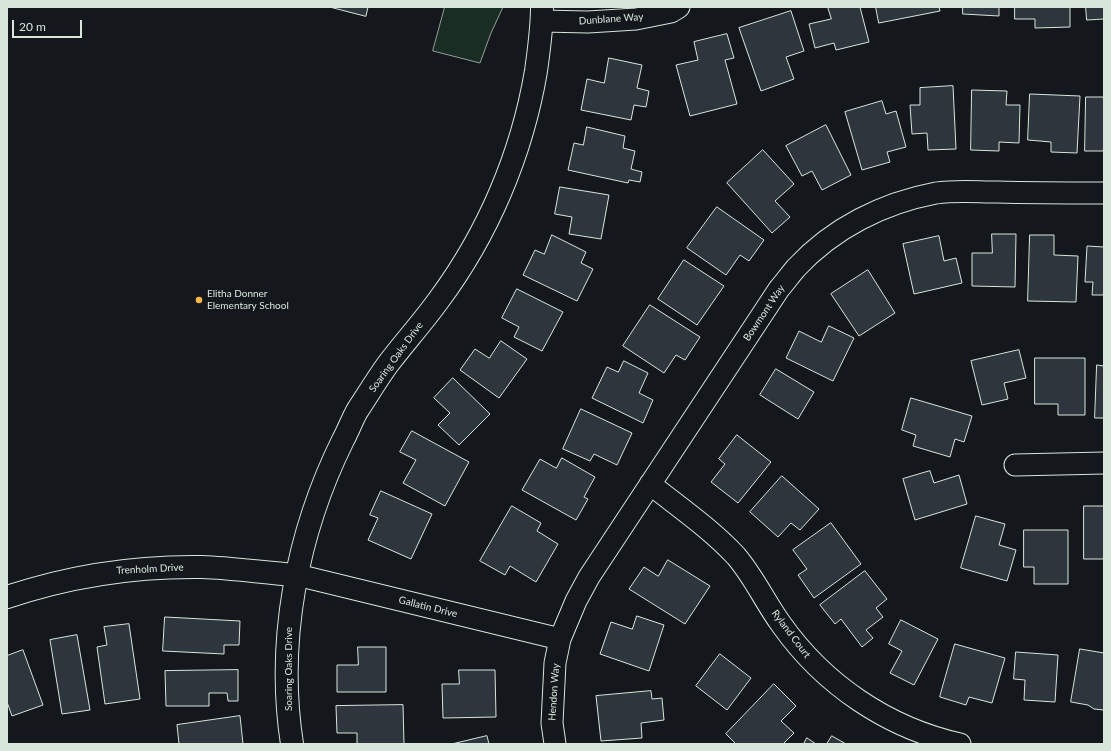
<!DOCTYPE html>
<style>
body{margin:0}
#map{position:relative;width:1111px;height:751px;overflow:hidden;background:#14181c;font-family:Lato,sans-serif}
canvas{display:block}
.frame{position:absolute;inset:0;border:8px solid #d8e6dc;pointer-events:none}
.scale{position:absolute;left:12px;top:20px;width:70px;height:18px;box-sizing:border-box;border:2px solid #d8e6dc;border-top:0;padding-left:5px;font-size:12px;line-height:14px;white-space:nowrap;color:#d8e6dc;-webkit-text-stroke:3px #14181c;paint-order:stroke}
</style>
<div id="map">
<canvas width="1111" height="751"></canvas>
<div class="frame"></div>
<div class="scale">20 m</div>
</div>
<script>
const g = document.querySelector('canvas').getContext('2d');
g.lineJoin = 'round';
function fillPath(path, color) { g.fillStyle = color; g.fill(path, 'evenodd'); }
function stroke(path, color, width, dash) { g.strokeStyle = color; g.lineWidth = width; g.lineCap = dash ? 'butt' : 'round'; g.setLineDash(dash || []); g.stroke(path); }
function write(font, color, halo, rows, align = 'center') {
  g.font = font + ' Lato,sans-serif'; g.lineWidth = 3; g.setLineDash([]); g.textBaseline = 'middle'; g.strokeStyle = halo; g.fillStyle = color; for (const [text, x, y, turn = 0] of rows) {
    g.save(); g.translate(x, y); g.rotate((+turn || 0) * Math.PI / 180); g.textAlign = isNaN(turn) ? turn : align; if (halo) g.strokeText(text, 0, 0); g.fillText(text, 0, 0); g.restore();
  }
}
const green = new Path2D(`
 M445 7H503L491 33 480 63 433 51Z`);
fillPath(green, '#1a2d24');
stroke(green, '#939e99', 1);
const building = new Path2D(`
 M330 7H368L366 16Z
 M828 7H860L869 42 836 50 834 43 815 48 809 24 831 19Z
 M876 7H939L940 11 879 23Z
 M963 7H999V16L963 14Z
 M1015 7H1070V27L1035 28V19H1015Z
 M1086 7H1104V19L1087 20Z
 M791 11 804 51 786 57 794 79 761 91 739 28Z
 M727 34 734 58 725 60 737 104 690 116 676 65 698 60 694 42Z
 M609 58 642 65 637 88 649 91 646 107 634 105 631 120 581 110 587 79 604 83Z
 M953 86 956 149 928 150 927 133 912 134 910 105H920V88Z
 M972 90 1007 91 1006 105H1020L1019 143 999 142V151L971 150Z
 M1030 94 1080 96 1077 153 1051 152V142L1028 140Z
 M1086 97H1104V151H1085Z
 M882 101 886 114 896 111 906 147 887 152 890 162 862 170 845 112Z
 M826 125 851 175 822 190 812 171 802 176 786 146Z
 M587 127 625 136 623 148 635 151 631 169 642 172 640 182 629 180 628 183 568 170 574 143 583 145Z
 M763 150 794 184 775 201 790 217 772 233 727 183Z
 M560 187 609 195 601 239 569 234 572 217 555 214Z
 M717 207 764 240 749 261 740 255 726 275 687 248Z
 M992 234H1016L1015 287 972 286V253H992Z
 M552 235 586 252 581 263 593 269 577 301 523 275 535 250 544 254Z
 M1030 235H1054V255L1078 256 1076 302 1028 301Z
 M939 236 944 261 956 258 962 283 914 294 903 244Z
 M1104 241V295H1092L1093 282H1085L1087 246 1104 247Z
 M684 260 724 286 697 325 658 299Z
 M868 270 895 313 859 336 831 294Z
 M517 289 563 312 542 351 514 337 519 327 502 318Z
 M650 305 700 337 685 360 676 355 664 373 623 346Z
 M829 326 854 338 833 381 786 358 799 331 821 342Z
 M501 341 527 359 499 398 460 370 475 349 489 358Z
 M1019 350 1026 378 1004 383 1008 399 982 405 971 361Z
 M1035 358H1085V415H1058V404H1035Z
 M624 361 648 373 639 393 653 400 643 423 592 398 607 367 618 372Z
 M1097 365 1104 366V418H1095Z
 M776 369 814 392 798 419 760 395Z
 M453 378 490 414 459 445 438 425 450 413 434 398Z
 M911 398 972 416 964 442 955 439 950 457 913 446 916 435 902 430Z
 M581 409 632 433 617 465 594 454 590 461 563 449Z
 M412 431 469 462 445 506 403 483 416 460 400 452Z
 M737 435 771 462 738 503 711 482 725 464 719 459Z
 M562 458 595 477 584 497 588 499 576 520 522 490 540 459 556 468Z
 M930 471 934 483 959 475 967 504 915 520 903 479Z
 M782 476 819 509 800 530 791 523 778 537 750 512Z
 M381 491 432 514 411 559 368 540 378 518 370 515Z
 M512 506 541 523 537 531 558 544 536 582 510 566 505 575 480 561Z
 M1084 506H1104V559H1084Z
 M976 516 1005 524 999 545 1016 550 1007 581 961 568Z
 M831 523 861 564 814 598 798 575 807 569 793 550Z
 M1024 530H1068V584H1034V567H1024Z
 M668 560 710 586 685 624 629 589 644 567 658 576Z
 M865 571 887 599 876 608 883 617 866 630 873 638 862 647 841 619 835 624 820 605Z
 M637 616 664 625 649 671 600 654 611 622 632 629Z
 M165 617 240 621 239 645H224V654L163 651Z
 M901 620 938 639 914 685 890 673 902 651 889 644Z
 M129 624 140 699 105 704 97 647 107 645 104 627Z
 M77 635 90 710 62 714 50 640Z
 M955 644 1005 658 992 703 969 697 966 705 940 697Z
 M358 647H386V692H337V665H358Z
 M1080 649 1104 653V710L1094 709 1088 705 1071 702Z
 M23 650 43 705 12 716 7 702V656Z
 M1016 652 1058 655 1055 702 1024 700 1025 680 1014 679Z
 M720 654 751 678 727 710 696 686Z
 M238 670V701H228L227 693H209V706H166L165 671Z
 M459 670H495L496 717 443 718 442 684H459Z
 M774 684 796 706 781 721 794 733 783 744H736L726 734Z
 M651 691 652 699 662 698 664 720 641 723 642 738 601 741 596 696Z
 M403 705 404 744H357V733H337L336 706Z
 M240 716 243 744H179L177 725Z
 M487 736 489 744H452Z
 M832 736 846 744H827Z
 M807 738 816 744H804Z`);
fillPath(building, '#2c363c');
stroke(building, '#d8e6dc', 1);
const street = new Path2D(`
 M542 21 588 22 636 19 671 12 679 7
 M1015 465 1104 463
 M650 484C679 507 711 529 736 556 754 577 765 602 781 624 824 685 888 728 960 744
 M297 575 560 639
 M555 744 552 723 555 663 560 639 576 601 589 577 779 289C785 282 790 275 796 268 833 228 883 203 936 193 956 190 978 192 997 192 1033 193 1068 193 1104 193`);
const secondary = new Path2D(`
 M7 597C70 576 135 566 202 567 233 568 265 573 297 575
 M292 744C276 641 297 533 343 440 348 431 352 420 357 411 367 396 377 379 388 364 404 343 422 323 438 301 488 234 522 154 536 71 539 49 542 29 542 7`);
stroke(street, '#d8e6dc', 23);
stroke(secondary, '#d8e6dc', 24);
stroke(street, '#14181c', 21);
stroke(secondary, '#14181c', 22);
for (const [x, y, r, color] of [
 [199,300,4,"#ffb74d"]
]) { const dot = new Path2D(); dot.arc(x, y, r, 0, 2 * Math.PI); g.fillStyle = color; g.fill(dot); stroke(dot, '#14181c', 1.5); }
write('10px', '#d8e6dc', '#14181c', [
 ["Dunblane Way",611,19,-4],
 ["Bowmont Way",764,313,-56],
 ["Soaring Oaks Drive",396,357,-54],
 ["Trenholm Drive",150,569,-3],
 ["Gallatin Drive",428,607,14],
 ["Ryland Court",791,634,53],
 ["Soaring Oaks Drive",289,669,-90],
 ["Hendon Way",554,692,-86]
]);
write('10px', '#d8e6dc', '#14181c', [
 ["Elitha Donner",207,294],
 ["Elementary School",207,306]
], 'left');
</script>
